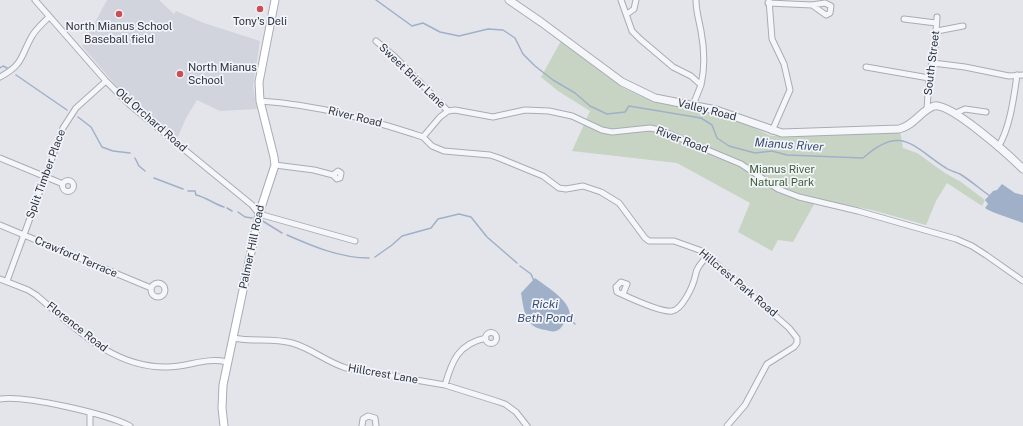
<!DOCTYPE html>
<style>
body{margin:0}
canvas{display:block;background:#e3e5ea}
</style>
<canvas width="1023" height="426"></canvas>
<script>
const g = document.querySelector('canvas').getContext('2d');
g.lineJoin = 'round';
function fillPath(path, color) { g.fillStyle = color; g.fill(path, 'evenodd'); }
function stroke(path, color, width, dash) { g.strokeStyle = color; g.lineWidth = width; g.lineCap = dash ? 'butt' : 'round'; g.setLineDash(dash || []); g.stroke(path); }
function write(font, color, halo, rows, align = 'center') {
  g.font = font + ' "Public Sans",sans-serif'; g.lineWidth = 3.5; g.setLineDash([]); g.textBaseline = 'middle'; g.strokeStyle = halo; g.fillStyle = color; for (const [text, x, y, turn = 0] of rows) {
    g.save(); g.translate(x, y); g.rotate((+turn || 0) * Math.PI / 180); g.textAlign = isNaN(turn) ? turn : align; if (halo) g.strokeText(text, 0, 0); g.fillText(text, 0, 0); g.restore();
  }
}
fillPath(new Path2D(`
 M107 0H159L174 14 176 11 204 23 260 41 253 86 257 109 220 111 197 100 186 118 177 139 124 95 82 46Z`), '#d1d4dc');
fillPath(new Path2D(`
 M561 41 623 88 652 101 696 108 743 122 771 136 900 131 903 148 917 153 945 173 961 182 985 200 982 206 947 183 936 201 926 225 872 210 817 199 793 242 778 240 772 251 738 232 750 203 677 163 572 151 590 111 558 91 541 77Z`), '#c7d4c4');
fillPath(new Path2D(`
 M1002 184 1015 193 1023 195V223C1013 219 990 212 985 208L988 204 985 200 993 191 997 190Z
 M535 278C547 287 571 301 570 316 564 320 563 329 556 331 553 332 549 331 546 330 525 328 524 311 521 293Z`), '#a0b0c8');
stroke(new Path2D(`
 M376 0 412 26 423 23 440 32 459 36 488 29 503 30 515 38 523 54 535 66 553 80 575 93 590 106 607 114 625 112 629 106 701 118 712 125 717 138 729 146 755 153 772 151 787 155 863 158C901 124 912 146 946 168 950 171 956 172 960 174 971 181 980 189 990 196
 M0 68 3 66 7 68
 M16 75 67 110
 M78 117 91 127 102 147 113 151 130 153
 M135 158 139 166 145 171
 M154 178 183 189
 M188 191H195L196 195C206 197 214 204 224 207
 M227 208 232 211
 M238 212 245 217 252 218
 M261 220 282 233
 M287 235C312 246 340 258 369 258
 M375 257 392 245 402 236 431 228 438 219 459 214 471 217 487 237 517 263
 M520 266 531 274 534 281
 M567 317 575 324`), '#a0b0c8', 1.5);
const minor = new Path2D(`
 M35 0 106 81 130 105 252 205 259 214 355 241
 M621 0 632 31 640 39 673 67 691 76 701 85 693 105
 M696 0C696 11 699 20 701 31 704 47 705 68 701 85
 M769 0 772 39 784 64 790 90 772 131
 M768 3 812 5 825 3 831 6 830 13 826 15 812 5
 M627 14 634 9 636 0
 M904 19 936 23
 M937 31 963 26
 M376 41 395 57 448 111
 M933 63 965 67 1009 76 1023 75
 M866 67 929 78
 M0 77C24 64 20 57 32 36 36 29 43 23 49 17
 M260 101C318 105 368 119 423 137
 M927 109 929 78 935 47 937 17
 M956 113 965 109 986 112
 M423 137 440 117 448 111 455 110 493 117 525 110 549 111 572 116 602 130 612 132 650 128 660 130 741 164 778 189 799 197 858 211 956 239 972 246 986 255 1023 281
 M423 137 432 146 444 151 490 155 499 158 543 176 559 188 566 189 583 186 601 192 619 203 645 238 649 241H674L702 251 789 328 797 338V343L794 347 767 364 745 405 727 426
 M998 147C1010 129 1014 96 1017 75
 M0 158 63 184
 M275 165 314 170 333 175 338 171 341 173 340 178 337 179 333 175
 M62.5 186a5.5 5.5 0 1 1 11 0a5.5 5.5 0 1 1-11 0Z
 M0 225 151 288
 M0 279 28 290 36 295C75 328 113 368 167 367 188 367 206 357 227 362
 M7 281 63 128 76 108 106 81
 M151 290a7 7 0 1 1 14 0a7 7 0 1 1-14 0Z
 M623 294 627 284 621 282 616 287 617 292C628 297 661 313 672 311 682 310 693 286 695 277 696 273 696 271 698 268 700 264 704 260 707 256
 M485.5 338a5.5 5.5 0 1 1 11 0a5.5 5.5 0 1 1-11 0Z
 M233 338C252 342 272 338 292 343 311 348 326 362 346 368L445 385 493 400 505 404 516 412 527 426
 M445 385C452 361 458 344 486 338
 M0 399C25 395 107 414 130 426
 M90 426V414
 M362 426 363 419 368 416 375 418 376 426`);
const tertiary = new Path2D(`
 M509 0 541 22 622 82 655 98 716 110 782 133 899 129C915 125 921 110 934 106 950 102 1010 156 1023 169`);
const secondary = new Path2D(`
 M224 426 222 408 223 385 259 214 275 165 274 157 260 101 259 82 275 0`);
stroke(minor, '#a8acb4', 7);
stroke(tertiary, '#a8acb4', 9);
stroke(secondary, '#a8acb4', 9);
stroke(minor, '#f5f6f9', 5);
stroke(tertiary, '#f5f6f9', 7);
stroke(secondary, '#fff', 7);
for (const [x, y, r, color] of [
 [260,9,4,"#c84f57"],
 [119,14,4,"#c84f57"],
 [180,74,4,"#c84f57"]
]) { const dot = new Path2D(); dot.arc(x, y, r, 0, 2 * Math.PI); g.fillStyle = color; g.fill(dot); stroke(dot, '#f2f4f8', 1.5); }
write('11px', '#2b3242', '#f2f4f8', [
 ["Tony's Deli",260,22],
 ["North Mianus School",119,27],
 ["Baseball field",119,40],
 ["North Mianus",188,68,"left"],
 ["School",188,81,"left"]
]);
write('11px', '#2b3242', '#f2f4f8', [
 ["South Street",932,63,-83],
 ["Sweet Briar Lane",412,76,44],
 ["Valley Road",707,110,14],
 ["River Road",355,117,14],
 ["Old Orchard Road",151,120,41],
 ["River Road",682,140,21],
 ["Split Timber Place",46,174,-70],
 ["Palmer Hill Road",252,247,-78],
 ["Crawford Terrace",76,257,23],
 ["Hillcrest Park Road",738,283,40],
 ["Florence Road",77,327,38],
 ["Hillcrest Lane",383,374,10]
]);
write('11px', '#3d5d39', '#f2f4f8', [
 ["Mianus River",782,170],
 ["Natural Park",782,183]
]);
write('italic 12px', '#374d74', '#f2f4f8', [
 ["Mianus River",789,145,4],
 ["Ricki",545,304],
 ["Beth Pond",545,318]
]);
</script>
